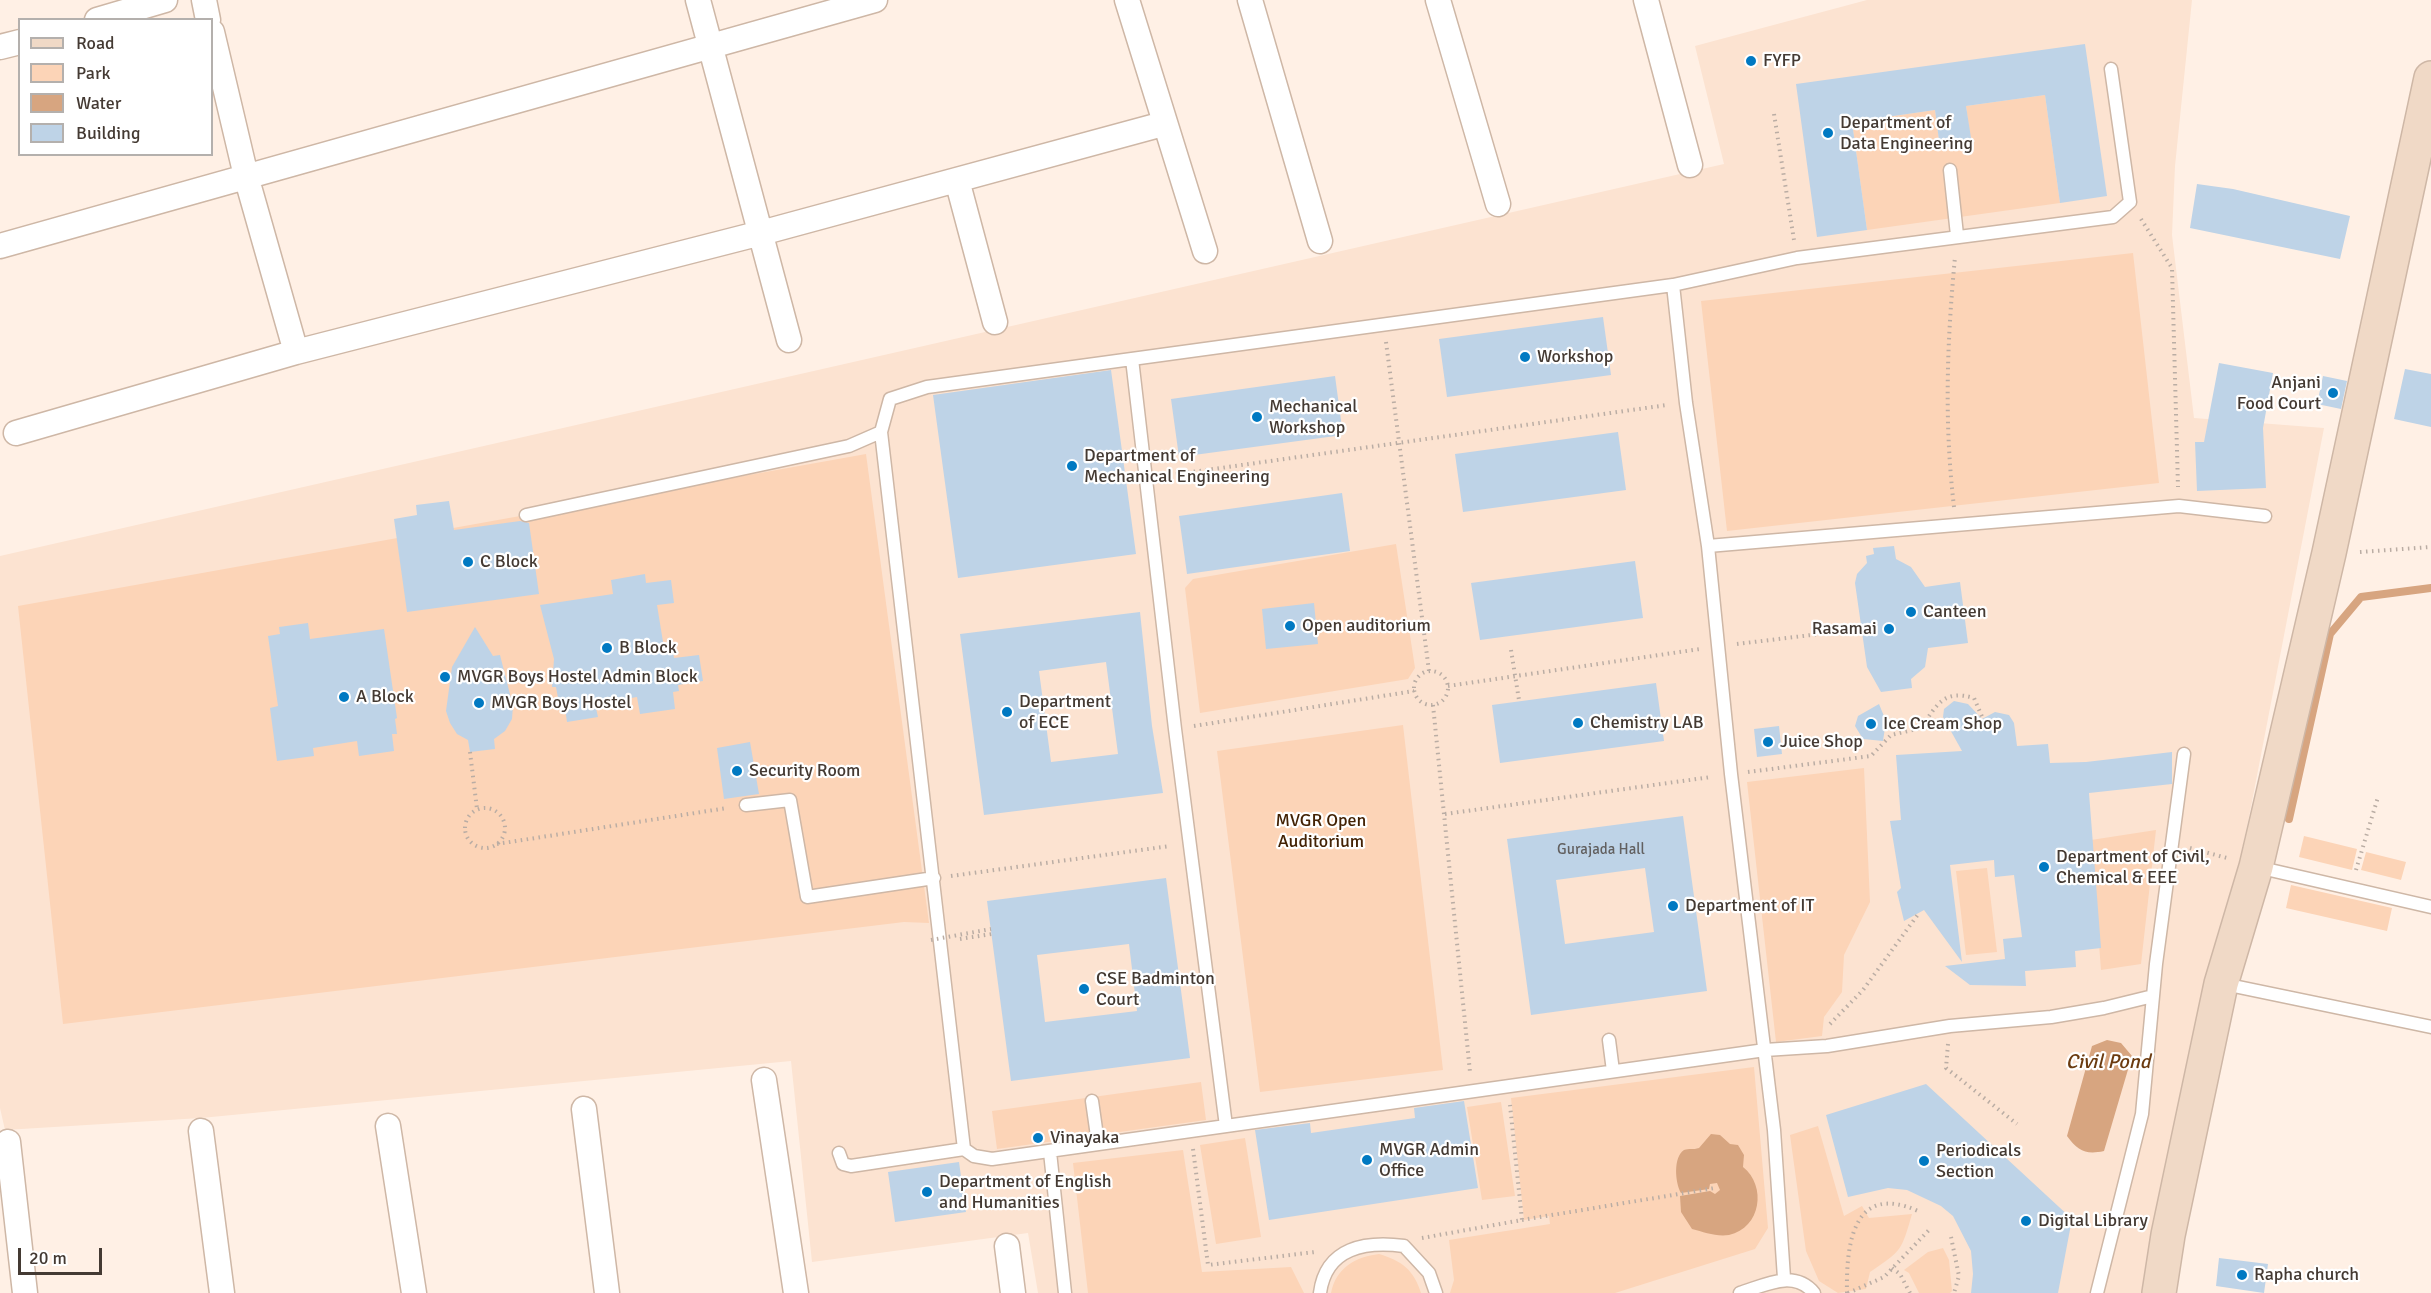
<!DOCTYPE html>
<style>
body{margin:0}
#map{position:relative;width:2431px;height:1293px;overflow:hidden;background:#fff0e5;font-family:Signika,sans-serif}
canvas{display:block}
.legend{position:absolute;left:18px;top:18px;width:195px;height:138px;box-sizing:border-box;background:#fff;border:2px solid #b4b0ad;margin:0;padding:8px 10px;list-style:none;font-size:18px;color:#443a33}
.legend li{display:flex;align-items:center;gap:12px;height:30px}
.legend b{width:30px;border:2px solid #b4b0ad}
.scale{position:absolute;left:18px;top:1248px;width:84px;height:27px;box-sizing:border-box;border:3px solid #443a33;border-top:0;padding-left:8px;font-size:18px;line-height:21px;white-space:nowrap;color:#443a33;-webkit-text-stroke:4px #fff;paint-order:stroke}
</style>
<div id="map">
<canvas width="2431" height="1293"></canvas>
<ul class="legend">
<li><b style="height:8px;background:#f0d9c6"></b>Road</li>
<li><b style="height:16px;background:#fcd4b7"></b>Park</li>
<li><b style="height:16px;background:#d7a580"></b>Water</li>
<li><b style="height:16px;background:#bed3e7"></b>Building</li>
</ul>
<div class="scale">20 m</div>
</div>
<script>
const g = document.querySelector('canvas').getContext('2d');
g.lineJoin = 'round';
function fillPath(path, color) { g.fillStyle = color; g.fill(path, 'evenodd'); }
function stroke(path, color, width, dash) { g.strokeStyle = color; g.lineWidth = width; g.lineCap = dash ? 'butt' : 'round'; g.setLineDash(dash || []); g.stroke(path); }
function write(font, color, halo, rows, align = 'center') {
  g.font = font + ' Signika,sans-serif'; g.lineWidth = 4.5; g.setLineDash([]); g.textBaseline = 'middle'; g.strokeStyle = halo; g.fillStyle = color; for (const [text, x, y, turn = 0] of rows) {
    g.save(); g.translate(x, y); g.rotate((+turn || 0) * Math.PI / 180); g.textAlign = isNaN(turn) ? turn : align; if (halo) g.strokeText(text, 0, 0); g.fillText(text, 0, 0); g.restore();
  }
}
fillPath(new Path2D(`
 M1867 0H2192L2175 166 2172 235 2194 418 2324 428 2249 817 2146 1293H1038L1028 1233 812 1262 791 1061 201 1118 5 1130 0 1108V556L1724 164 1695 46Z`), '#fce3d1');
fillPath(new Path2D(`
 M2045 95 2060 203 1867 230 1852 122 1935 110 1940 148 1971 143 1966 106Z
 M2133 253 2159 483 1727 531 1701 301Z
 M866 454 929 923 904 922 63 1024 18 606Z
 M1396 544 1415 668 1408 679 1200 713 1185 588 1193 579Z
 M1403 725 1443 1070 1260 1092 1217 751Z
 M1864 768 1870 902 1844 955 1842 992 1824 1017 1822 1036 1776 1042 1747 782Z
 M2156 830 2141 964 2101 970 2091 840Z
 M2304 836 2357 849 2352 870 2299 857Z
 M2366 852 2406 862 2401 880 2361 870Z
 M1987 868 1997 952 1966 955 1956 871Z
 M2291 885 2392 908 2387 931 2286 908Z
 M1754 1067 1768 1228 1755 1249 1615 1293H1450L1454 1280 1449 1240 1550 1224 1549 1216 1524 1220 1511 1098Z
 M1201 1082 1206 1120 997 1149 992 1111Z
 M1501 1102 1515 1196 1482 1200 1467 1107Z
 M1818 1126 1844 1216 1862 1206 1869 1218 1912 1214C1901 1252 1902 1250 1870 1272L1866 1289 1838 1293 1819 1281 1806 1251 1790 1135Z
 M1245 1138 1261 1237 1216 1244 1200 1145Z
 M1183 1150 1202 1272 1291 1267 1304 1293H1088L1073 1163Z
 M1943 1248 1949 1260 1952 1291 1950 1293H1919L1909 1273 1904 1270 1928 1252Z
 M1379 1254C1402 1261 1414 1270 1421 1293H1331C1336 1268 1355 1257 1379 1254Z`), '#fcd4b7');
fillPath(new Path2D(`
 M2107 1040 2121 1043 2132 1056 2104 1151C2086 1155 2078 1151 2067 1136L2092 1046Z
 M1711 1134 1720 1135 1730 1144 1738 1145 1744 1155 1743 1167C1767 1186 1761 1228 1729 1235 1716 1237 1704 1232 1692 1229L1681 1212 1680 1196 1710 1191 1715 1194 1720 1190 1717 1183 1710 1184 1709 1189 1681 1193C1675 1183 1673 1157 1684 1150 1689 1148 1693 1150 1699 1148Z`), '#d7a580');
stroke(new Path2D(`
 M2289 819 2330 634 2361 597 2431 588`), '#d7a580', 8);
fillPath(new Path2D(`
 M2085 44 2107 196 2060 203 2045 95 1966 106 1972 144 1940 148 1935 110 1852 122 1867 230 1817 237 1796 84Z
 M2197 184 2233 189 2350 216 2340 259 2190 228Z
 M1603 317 1611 375 1447 397 1439 339Z
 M2219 363 2273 373 2263 428 2266 488 2197 491 2195 442H2204Z
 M2405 369 2431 374V427L2394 419Z
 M1111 370 1136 554 958 578 933 395Z
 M1335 376 1343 435 1179 457 1171 399Z
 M2323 376 2347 381 2341 409 2317 404Z
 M1618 432 1626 490 1463 512 1455 454Z
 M1342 493 1350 551 1187 574 1179 516Z
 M449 501 454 530 520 521 529 523 539 594 407 612 394 519 417 515 416 505Z
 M1894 546 1896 559 1911 567 1925 587 1960 582 1968 643 1928 648 1925 667 1911 679 1912 688 1881 692 1867 667 1855 583 1857 574 1867 563 1866 556 1874 554 1873 548Z
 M1635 561 1643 618 1480 640 1471 583Z
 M645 574 646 583 671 580 674 603 657 605 664 648 672 647 674 658 699 655 703 681 678 685 679 691 673 692 675 709 640 714 637 697 595 704 598 717 567 722 565 708 560 709 556 687H552L554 659 540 605 613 594 611 580Z
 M1314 603 1318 644 1266 649 1262 609Z
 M1140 612 1152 726 1163 793 984 815 960 634ZM1106 662 1118 754 1051 762 1039 671Z
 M308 623 310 639 384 629 397 718 395 719 397 734H392L394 751 359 756 357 741 313 748 314 756 277 761 270 708 278 706 268 636 280 634 279 627Z
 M475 627 493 656 500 655 513 706 512 719 505 731 494 739 495 749 470 752 468 740 457 734 450 723 446 711 452 667Z
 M1656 683 1664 741 1500 763 1492 705Z
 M1954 701 1968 704 1982 719 1995 712 2009 715 2014 723 2017 746 2048 744 2050 763 2086 762 2172 752V784L2089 793 2101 948 2075 951 2076 967 2025 971 2026 986 1970 985 1945 966 2005 959 2003 939 2022 937 2014 875 1995 877 1994 860 1950 865 1962 962 1924 910 1904 921 1897 892 1901 888 1890 821 1901 820 1896 755 1962 751 1943 717 1944 709Z
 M1879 704 1886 721 1883 741 1863 739 1855 726 1858 716Z
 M1779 726 1782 754 1757 757 1754 729Z
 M750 742 759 794 724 799 717 748Z
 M1683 816 1707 991 1531 1015 1507 839ZM1645 868 1654 932 1565 944 1556 880Z
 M1166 878 1190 1058 1011 1081 987 901ZM1129 944 1137 1011 1045 1022 1037 955Z
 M1926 1084 2072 1219 2058 1293H1971L1973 1274 1971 1251 1953 1216 1941 1206 1907 1190 1888 1188 1848 1197 1826 1115Z
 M1464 1101 1478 1188 1269 1220 1255 1130 1310 1123 1311 1133 1415 1118 1414 1108Z
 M959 1162 966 1212 895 1222 888 1172Z
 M2219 1258 2268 1264 2264 1293 2216 1286Z`), '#bed3e7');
const lane = new Path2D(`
 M1950 170 1957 235
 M1673 285 1797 258 2113 217 2130 202 2111 69
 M1132 359 1175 729 1226 1126
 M881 432 964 1149
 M526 515 849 446 881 432 890 399 927 387 1673 285 1686 403 1708 546 1731 774 1774 1130 1784 1278
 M1708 546 2179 506 2265 516
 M746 805 790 800 807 897 934 878
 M2257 867 2431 907
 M2224 984 2431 1027
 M1609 1040 1613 1071
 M1092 1101 1098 1143
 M1050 1152 1065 1293
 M839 1153 843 1164 851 1166 964 1149 974 1156 992 1159 1765 1050 1827 1046 1950 1026 2051 1017 2104 1008 2153 996
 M1320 1293C1326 1247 1366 1241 1404 1246L1429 1273 1436 1293
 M1740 1293C1765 1285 1794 1269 1814 1293
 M2097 1293 2142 1114 2156 964 2184 754`);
const street = new Path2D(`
 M204 0 208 20
 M698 0 789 340
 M1127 0 1205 251
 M1250 0 1320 241
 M1438 0 1498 204
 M1646 0 1690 165
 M97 20 165 0
 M212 32 246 176 296 352
 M0 47 20 42
 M957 180 995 322
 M0 246 875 0
 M16 433 296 352 761 233 1163 124
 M764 1080 796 1293
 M584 1109 607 1293
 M388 1126 414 1293
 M201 1131 222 1293
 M8 1142 25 1293
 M1007 1246 1013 1293`);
const secondary = new Path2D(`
 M2159 1293 2168 1235 2221 984 2256 867 2329 553 2431 78`);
stroke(lane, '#ceb7a6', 15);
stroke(street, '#ceb7a6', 27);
stroke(secondary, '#ceb7a6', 36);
stroke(new Path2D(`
 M1774 114 1794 240
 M2141 219 2172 268 2178 487
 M1386 342 1429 671
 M1164 476 1667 405
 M1954 507C1944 422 1947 342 1955 257
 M2360 552 2431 547
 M1737 644 1861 629
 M1511 650 1519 700
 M1414 688a17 17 0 1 1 34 0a17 17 0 1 1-34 0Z
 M1448 686 1700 649
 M1433 705 1470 1072
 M1194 726 1414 691
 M470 752 477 809
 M1748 772 1871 756 1891 735 1921 728C1937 705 1943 689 1974 698L1983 719
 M465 828a20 20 0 1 1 40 0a20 20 0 1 1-40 0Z
 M1445 814 1711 777
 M497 844 727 808
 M2190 848 2227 858
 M2356 870 2378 797
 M951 876 1170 846
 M960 939 992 934
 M1830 1024 1863 990 1919 913
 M1948 1044 1946 1068 2017 1124
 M1193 1149 1208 1265 1315 1252
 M1522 1220 1715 1188
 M1951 1237 1959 1276 1954 1293
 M1422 1238 1522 1220 1510 1105
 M1892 1268 1900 1274 1910 1293
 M1847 1293C1846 1244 1853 1182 1918 1211
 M1848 1293 1884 1277 1929 1230`), '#baada4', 4, [1.5, 4.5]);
stroke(lane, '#fff', 12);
stroke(street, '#fff', 24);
stroke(secondary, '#f0d9c6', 33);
stroke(new Path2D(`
 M931 940 991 929`), '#baada4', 4, [1.5, 4.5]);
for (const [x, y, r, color] of [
 [1751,61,6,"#0079c2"],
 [1828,133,6,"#0079c2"],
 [1525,357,6,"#0079c2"],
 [2333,393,6,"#0079c2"],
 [1257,417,6,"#0079c2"],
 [1072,466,6,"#0079c2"],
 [468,562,6,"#0079c2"],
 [1911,612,6,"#0079c2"],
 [1290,626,6,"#0079c2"],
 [1889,629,6,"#0079c2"],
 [607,648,6,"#0079c2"],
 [445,677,6,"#0079c2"],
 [344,697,6,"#0079c2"],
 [479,703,6,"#0079c2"],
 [1007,712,6,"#0079c2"],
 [1578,723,6,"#0079c2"],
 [1871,724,6,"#0079c2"],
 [1768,742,6,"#0079c2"],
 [737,771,6,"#0079c2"],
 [2044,867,6,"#0079c2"],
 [1673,906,6,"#0079c2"],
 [1084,989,6,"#0079c2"],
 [1038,1138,6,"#0079c2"],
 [1367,1160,6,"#0079c2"],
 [1924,1161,6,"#0079c2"],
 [927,1192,6,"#0079c2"],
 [2026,1221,6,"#0079c2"],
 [2242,1275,6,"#0079c2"]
]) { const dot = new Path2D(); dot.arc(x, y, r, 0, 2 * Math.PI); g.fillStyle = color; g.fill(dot); stroke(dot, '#fff', 2); }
write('15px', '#626060', null, [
 ["Gurajada Hall",1601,850]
]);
write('18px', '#443a33', '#fff', [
 ["FYFP",1763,61],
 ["Department of",1840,123],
 ["Data Engineering",1840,144],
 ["Workshop",1537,357],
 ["Anjani",2321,383,"right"],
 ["Food Court",2321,404,"right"],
 ["Mechanical",1269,407],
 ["Workshop",1269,428],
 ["Department of",1084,456],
 ["Mechanical Engineering",1084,477],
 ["C Block",480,562],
 ["Canteen",1923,612],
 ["Open auditorium",1302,626],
 ["Rasamai",1877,629,"right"],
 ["B Block",619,648],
 ["MVGR Boys Hostel Admin Block",457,677],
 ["A Block",356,697],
 ["Department",1019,702],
 ["of ECE",1019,723],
 ["MVGR Boys Hostel",491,703],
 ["Chemistry LAB",1590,723],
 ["Ice Cream Shop",1883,724],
 ["Juice Shop",1780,742],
 ["Security Room",749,771],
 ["Department of Civil,",2056,857],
 ["Chemical & EEE",2056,878],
 ["Department of IT",1685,906],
 ["CSE Badminton",1096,979],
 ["Court",1096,1000],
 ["Vinayaka",1050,1138],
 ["MVGR Admin",1379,1150],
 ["Office",1379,1171],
 ["Periodicals",1936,1151],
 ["Section",1936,1172],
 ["Department of English",939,1182],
 ["and Humanities",939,1203],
 ["Digital Library",2038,1221],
 ["Rapha church",2254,1275]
], 'left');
write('18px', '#432204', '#fff', [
 ["MVGR Open",1321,821],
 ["Auditorium",1321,842]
]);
write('italic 20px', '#6b3b10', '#fff', [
 ["Civil Pond",2108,1063]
]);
</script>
